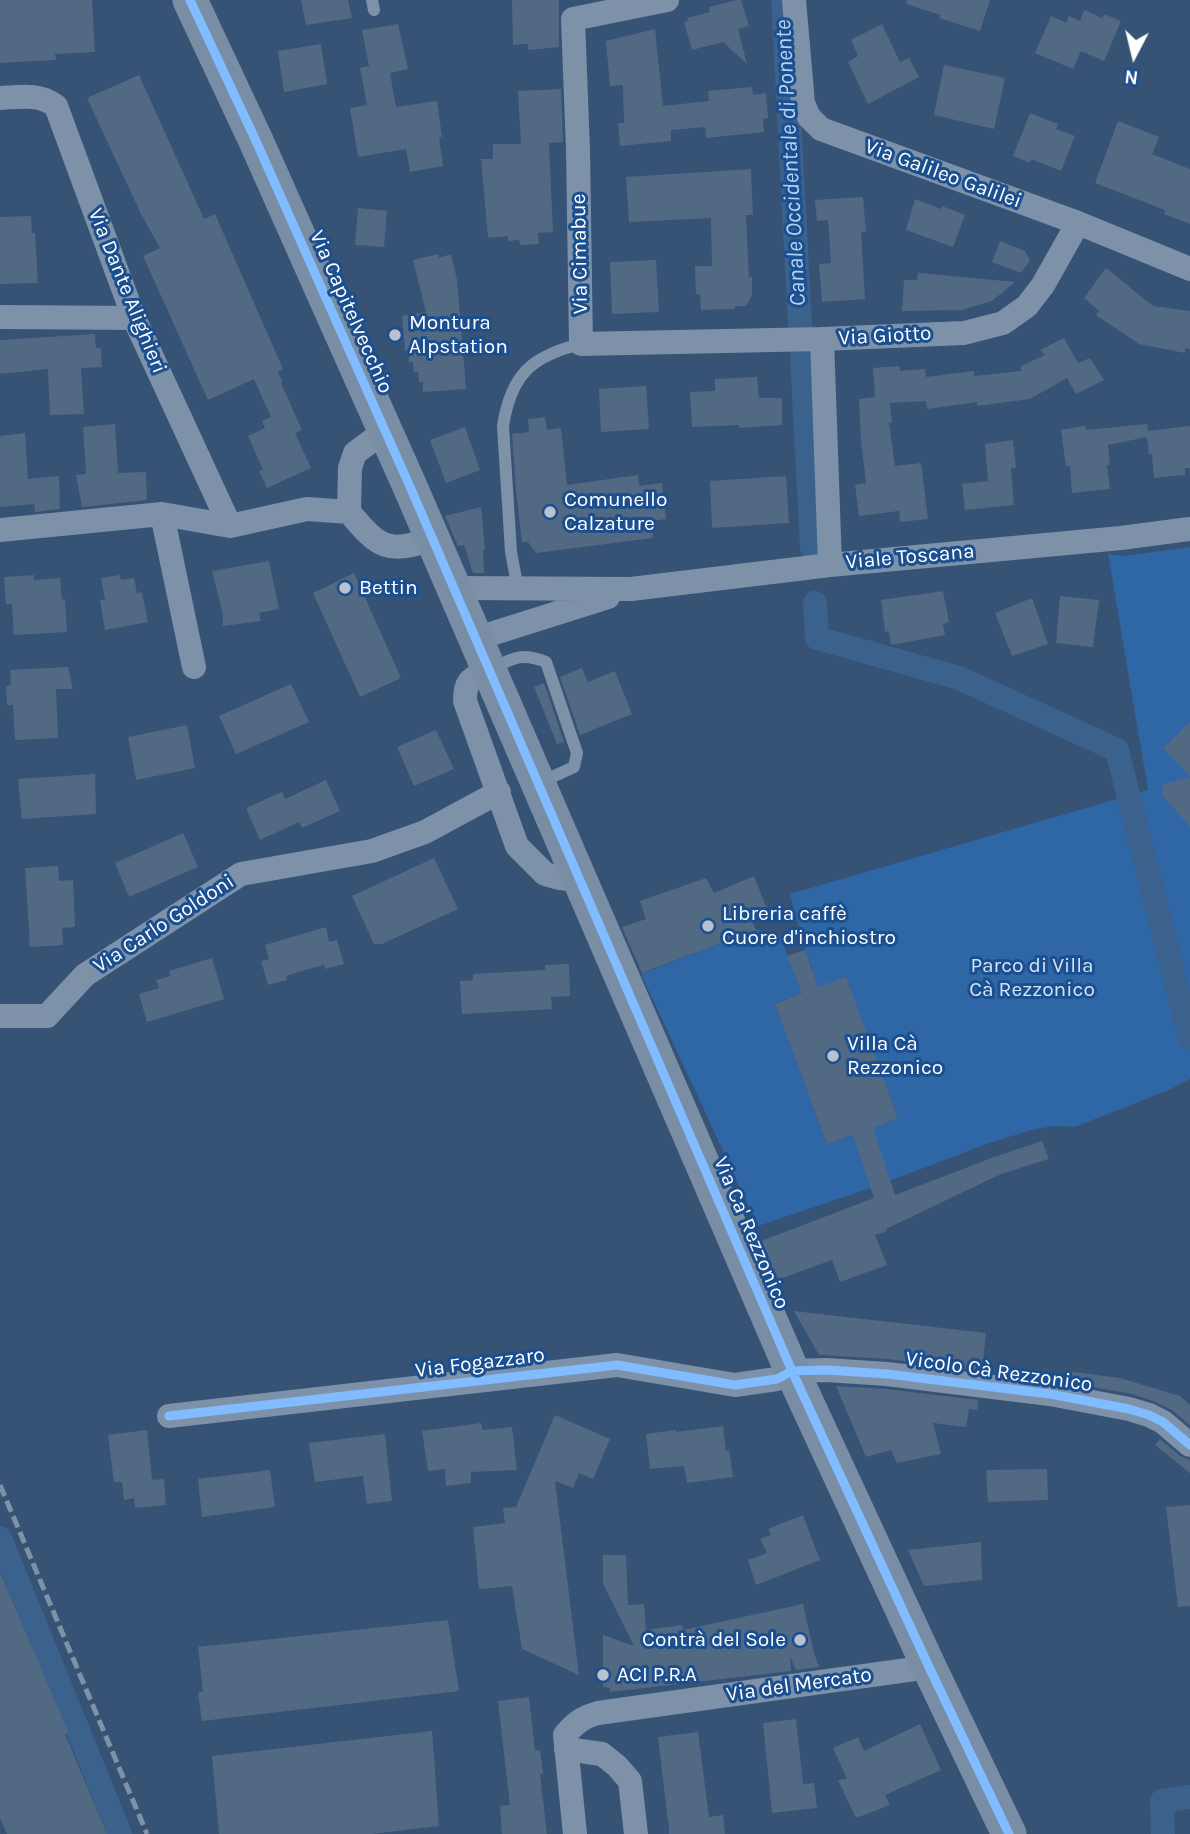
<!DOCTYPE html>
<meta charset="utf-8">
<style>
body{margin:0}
#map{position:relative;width:1190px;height:1834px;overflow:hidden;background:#365274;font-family:Karla,sans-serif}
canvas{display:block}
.north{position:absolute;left:1099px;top:21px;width:70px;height:70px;-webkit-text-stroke:5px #1b4f8f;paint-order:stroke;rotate:187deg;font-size:19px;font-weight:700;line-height:28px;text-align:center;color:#fff}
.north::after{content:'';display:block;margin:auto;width:24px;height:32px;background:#fff;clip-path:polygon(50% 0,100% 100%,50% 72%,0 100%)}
</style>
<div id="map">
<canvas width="1190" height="1834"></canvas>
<div class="north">N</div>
</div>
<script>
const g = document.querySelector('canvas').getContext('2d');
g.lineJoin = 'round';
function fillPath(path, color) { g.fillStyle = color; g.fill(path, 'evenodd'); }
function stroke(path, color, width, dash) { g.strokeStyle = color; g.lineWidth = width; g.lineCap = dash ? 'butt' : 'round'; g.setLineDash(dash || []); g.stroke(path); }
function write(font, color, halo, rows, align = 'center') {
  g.font = font + ' Karla,sans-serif'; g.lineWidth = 6; g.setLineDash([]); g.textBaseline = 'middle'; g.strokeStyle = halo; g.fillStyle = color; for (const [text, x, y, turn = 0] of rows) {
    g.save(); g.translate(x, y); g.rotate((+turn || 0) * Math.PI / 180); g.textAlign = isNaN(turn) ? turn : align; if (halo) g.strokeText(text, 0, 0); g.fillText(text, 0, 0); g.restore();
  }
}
fillPath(new Path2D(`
 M1190 547V1079L1171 1089 1075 1127 1053 1126 1032 1130 989 1143 887 1182C884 1162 879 1147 869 1129L898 1118 846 978 817 988 810 970 812 968 805 950 790 894 1148 790 1108 554 1123 556Z
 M756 930 776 932 780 936 795 975 804 992 775 1004 827 1144 856 1134C859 1154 864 1169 874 1187L758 1226 641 974Z`), '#2f66a5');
stroke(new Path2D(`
 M783 0 800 325
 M802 357 812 548
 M815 603 817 638 959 678 1117 750 1190 1038
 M0 1538 120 1834
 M1163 1834 1162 1801 1190 1797`), '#3b618d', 24);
fillPath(new Path2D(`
 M0 0H92L95 52 55 54 56 60 0 63Z
 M301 0H348L352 18 306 25Z
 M512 0H559V47L528 50V44L513 45Z
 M737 0H741L749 26 738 29 747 64 723 42 692 50 684 22 688 21 687 18 710 12 709 7Z
 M907 0H990L980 31 939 18 940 15 907 4Z
 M1084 10 1102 18 1104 14 1121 21 1104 61 1081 51 1073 69 1035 53 1051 16 1066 23 1069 16 1080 21Z
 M398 24 408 69 390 73 396 107 437 101 442 137H439L443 166 410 172 406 149 358 157 350 108 367 105 360 68 369 66 362 30Z
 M882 24 900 62 909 58 919 77 868 104 848 62 858 56 851 40Z
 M655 29 663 106 709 101 708 91 752 87 753 95 766 93 768 118 763 119 764 132 706 138 705 127 671 130V141L620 146 618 123H624L623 85 610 86 606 41Z
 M321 44 327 84 284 92 278 51Z
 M944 65 1005 78 994 129 934 115Z
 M139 75 204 219 215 214 283 369 278 372 283 383H281L302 430 295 433 311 468 267 488 259 471 263 470 248 436 265 428 262 421 271 417 254 379 208 400 143 256 160 248 141 214 87 98Z
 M561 89 563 142 549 143 553 232 538 233 539 244 520 245 519 240 508 241V236L488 238 481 159H493V144H521L518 91Z
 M1030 113 1058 124 1056 129 1075 136 1061 171 1031 159 1030 163 1013 156Z
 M1118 121 1159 137 1152 154 1190 169V224L1164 214 1165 210 1095 183Z
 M751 169 753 215H746L749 277H752V295L746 306H735V309L701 310 700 294H696L695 266H712L711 218 629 222 626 177Z
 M863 197 866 232H861L865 299 822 302 819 264 831 263 828 220 817 221 815 200Z
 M915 199 941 209 942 206 965 215 953 247 906 230Z
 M358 208 387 211 384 247 355 245Z
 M31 216 32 233H35L38 283 0 284V217Z
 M1000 241 1025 251 1030 260 1021 273 992 262Z
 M438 254 439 258 451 254 457 280 466 389 423 392V382H419L418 372H414L413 362H409V351H405L402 316 426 312 413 260Z
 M656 260 659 312 612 314 610 262Z
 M1106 268 1153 306 1190 311V349L1185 348V353L1139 344 1096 315 1099 311 1084 298Z
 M918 273 931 274 1015 282 992 301 962 310 902 311 904 280H917Z
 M95 334 96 348H101L102 367 81 368 84 414 50 415 48 369 0 374V340Z
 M1064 338 1078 363 1090 358 1104 380 1076 394 1067 378 1030 399 977 406V402L927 409 926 401 890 403 892 423H889L895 466 921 463 928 519 900 522 899 511 859 516 855 485 866 483 861 439 859 399 875 397 873 368 899 366 900 371 925 369 926 377 974 371V376L1021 371V366L1045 355 1040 350Z
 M757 377 759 398H782V425L739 428V425L692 427 690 392 715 391V379Z
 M646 386 649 429 601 432 599 389Z
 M545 417 547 430 561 428 567 485 638 475 639 486 662 483 666 519 651 521 653 538 536 553 528 542H522L516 490 512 434 529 432 528 419Z
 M115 424 118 473 146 472 147 500 82 507 76 475 86 474 83 427Z
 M1147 424 1148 431 1190 426V468H1185V475L1154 478 1152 454H1149L1147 437 1108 445 1110 465H1107L1110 489 1072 493 1070 466H1066L1061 430 1085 426 1086 430Z
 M465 427 480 470 446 483 430 440Z
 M25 433 28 479 59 476 60 509 35 512 34 504 0 507V436Z
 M1013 440 1016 468H1011L1014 505 965 510 962 484 988 481 985 444Z
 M786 476 789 523 712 528 710 481Z
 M481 507 485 549 483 550 484 573H473L464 545 458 546 445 516Z
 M269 561 279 609 259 613 261 621 223 626V614L212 571Z
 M354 573 401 678 360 697 313 593Z
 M34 575V580L60 578 62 600 65 599 67 632 14 635 12 604H6L4 577Z
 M120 575 121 580 134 578 137 593 142 592 148 622 105 630 100 600H105L101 578Z
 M943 591 949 622 943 624 945 635 891 645 889 631 885 632 881 600Z
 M1060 596 1099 600 1093 647 1056 643Z
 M1032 598 1048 644 1012 656 995 613Z
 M68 667 73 689H56L58 738 15 740 13 705H7L6 686 11 685 10 670Z
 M582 668 588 682 615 671 632 714 580 735 560 677Z
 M544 683 564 742 557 744 534 687Z
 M291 684 309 722 236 754 219 716Z
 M1190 722V776L1163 748Z
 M187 725 195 768 136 780 128 737Z
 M436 730 454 769 414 786 397 747Z
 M95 774 96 814 22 819 18 779Z
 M1190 777V827L1162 795 1164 784Z
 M326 780 340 811 302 828 299 822 260 840 246 808 282 792 285 799Z
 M183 833 198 867 129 897 115 863Z
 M434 858 458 909 382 944H374L352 896Z
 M58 866 59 881 73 880 75 927 62 928 63 945 30 947 25 868Z
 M754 876 767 909 750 914 756 930 642 973 622 927 646 919 640 901 706 878 714 893Z
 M326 927 329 942 337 940 344 964 325 969 324 965 305 970 286 976 287 980 268 985 261 961 269 959 265 945Z
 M805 950 818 987 846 977 898 1118 873 1128 895 1195 994 1157 1042 1141 1049 1159 1001 1174 886 1229 887 1231 875 1235 887 1265 840 1282 832 1260 777 1280 761 1241 874 1198 853 1135 827 1144 775 1004 802 993 787 956Z
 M212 958 224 999 147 1022 139 994 159 988 156 980 171 976 169 971Z
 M569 964 570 996 551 997 552 1009 462 1014 460 981 473 980V974L545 970V965Z
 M794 1311 986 1333 982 1371 888 1359 819 1355Z
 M1066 1371 1120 1378 1180 1396 1190 1405V1425L1172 1410 1153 1401 1132 1394 1065 1382Z
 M836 1386 886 1389 978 1400 977 1410 969 1409 966 1427 933 1423 941 1454 897 1463 891 1450 866 1457Z
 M555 1415 610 1439 593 1479 579 1473 573 1488 555 1481 579 1675 522 1649 512 1586 479 1589 473 1527 505 1523 503 1508 516 1507Z
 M481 1423 483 1430 512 1427 517 1470 471 1472V1483L446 1486 445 1469 428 1471 422 1431Z
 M723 1426 726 1451 729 1450 733 1477 687 1483 684 1466 650 1469 646 1434 676 1430V1432Z
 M147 1430 152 1480 164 1479 166 1505 135 1508 134 1498 124 1500 122 1482H114L108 1435Z
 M385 1434 392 1501 367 1504 363 1476 315 1482 309 1443Z
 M1160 1439 1180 1456 1190 1460V1473L1155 1445Z
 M1047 1469 1048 1500 988 1502 986 1470Z
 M270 1470 275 1507 202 1517 198 1479Z
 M1190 1505V1606L1178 1607 1166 1507Z
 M803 1515 820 1560 756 1585 748 1560 767 1553 760 1539 771 1535 768 1529Z
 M981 1542 982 1580 924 1586 908 1550Z
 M603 1555H626L628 1605 644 1604 646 1630 682 1625 683 1630 803 1604 814 1653 819 1667 796 1670 790 1656 791 1671 610 1692V1688L603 1687V1635L634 1646 603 1584Z
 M0 1572 68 1732 65 1734 107 1834H7L0 1818Z
 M448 1620 459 1691 202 1721 198 1693 203 1691 198 1647Z
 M529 1697 535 1751 540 1750 543 1774H540L547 1834H502L500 1806 510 1805 498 1701Z
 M796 1719 803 1784 814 1783 817 1808 772 1813 763 1723Z
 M920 1724 941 1770 885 1795 890 1805 856 1818 838 1780 847 1779 833 1748 858 1737 864 1751Z
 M432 1731 439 1826 372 1834H219L212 1756Z
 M698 1732 709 1817 723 1815 725 1834H669V1822H672H668L658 1737Z`), '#526984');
stroke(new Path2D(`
 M372 0 374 10
 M518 589 511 552 503 426C511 375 531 356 581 344
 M491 669C513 658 522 652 546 662L577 753 574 767 541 782`), '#7d92a8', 12);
stroke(new Path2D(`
 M667 0 573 19 578 150 581 344 822 339 964 333 1003 323 1027 306 1043 285 1078 223
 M794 0 803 103 809 117 821 129 1078 223 1190 269
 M0 98C20 97 39 93 56 106L134 318 230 526
 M0 317 134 318
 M822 339 830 565
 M349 512 350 468 355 453 385 431
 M162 514 194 667
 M0 530 162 514 230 526 307 509 349 512C379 548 387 554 432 539
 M454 588 631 589 830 565 1121 538 1190 529
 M475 639 608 597
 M488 670C470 680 465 680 465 701L517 846 545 874 559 878 579 880
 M0 1016H47L85 975 241 874 372 851 425 832 499 792
 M169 1416 617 1365 735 1385 777 1379 792 1371 826 1370 887 1374 1050 1394 1129 1409 1149 1415 1163 1422 1190 1445
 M566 1749 602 1754 617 1766 630 1781 636 1834
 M575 1834 565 1735C575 1723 583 1717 598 1713L929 1667`), '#7d92a8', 24);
stroke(new Path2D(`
 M190 0 256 141 411 489 792 1371 929 1667 1009 1834`), '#798da4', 35);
stroke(new Path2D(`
 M0 1485 147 1834`), '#7e92a7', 5, [12, 5]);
stroke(new Path2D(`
 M190 0 256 141 411 489 792 1371 929 1667 1009 1834
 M169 1416 617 1365 735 1385 777 1379 792 1371 826 1370 887 1374 1050 1394 1129 1409 1149 1415 1163 1422 1190 1445`), '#80bcff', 9);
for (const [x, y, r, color] of [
 [395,335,7,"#b9c2ce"],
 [550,512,7,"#b9c2ce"],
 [345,588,7,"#b9c2ce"],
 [708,926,7,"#b9c2ce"],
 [833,1056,7,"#b9c2ce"],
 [800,1640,7,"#b9c2ce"],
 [603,1675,7,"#b9c2ce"]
]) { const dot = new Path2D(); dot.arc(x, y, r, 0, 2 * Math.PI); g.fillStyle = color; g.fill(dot); stroke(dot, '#1b4f8f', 2.5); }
write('21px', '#fff', '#1b4f8f', [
 ["Via Galileo Galilei",943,174,20],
 ["Via Cimabue",580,254,-91],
 ["Via Dante Alighieri",127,291,68],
 ["Via Capitelvecchio",351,312,66],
 ["Via Giotto",885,336,-3],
 ["Viale Toscana",910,557,-5],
 ["Via Carlo Goldoni",164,924,-33],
 ["Via Ca' Rezzonico",751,1233,67],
 ["Via Fogazzaro",480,1363,-7],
 ["Vicolo Cà Rezzonico",999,1372,8],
 ["Via del Mercato",799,1685,-8]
]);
write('21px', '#fff', '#1b4f8f', [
 ["Montura",409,323],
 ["Alpstation",409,347],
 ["Comunello",564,500],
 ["Calzature",564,524],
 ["Bettin",359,588],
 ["Libreria caffè",722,914],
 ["Cuore d'inchiostro",722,938],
 ["Villa Cà",847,1044],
 ["Rezzonico",847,1068],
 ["Contrà del Sole",786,1640,"right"],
 ["ACI P.R.A",617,1675]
], 'left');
write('21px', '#cfe3fa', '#1b4f8f', [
 ["Parco di Villa",1032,966],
 ["Cà Rezzonico",1032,990]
]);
write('italic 23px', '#b5d3f5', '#1b4f8f', [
 ["Canale Occidentale di Ponente",791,163,-93]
]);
</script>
